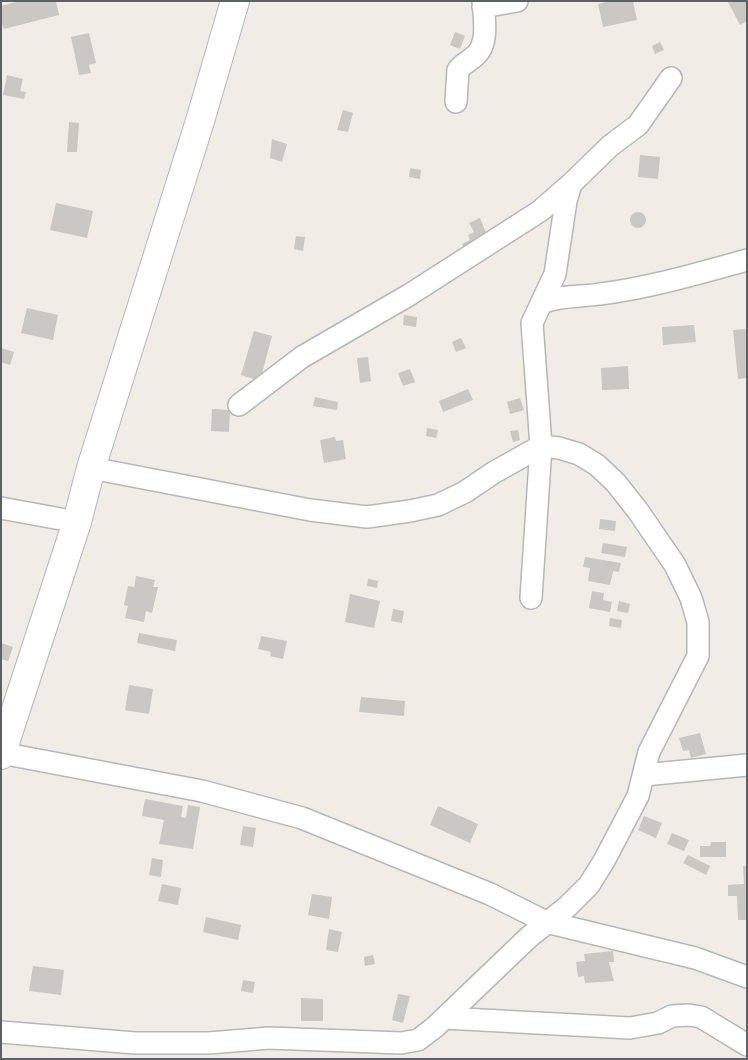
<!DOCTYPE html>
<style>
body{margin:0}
#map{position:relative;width:748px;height:1060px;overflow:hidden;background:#efede5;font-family:Barlow,sans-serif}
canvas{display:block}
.frame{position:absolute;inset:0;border:2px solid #5d6065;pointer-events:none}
</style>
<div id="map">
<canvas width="748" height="1060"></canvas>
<div class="frame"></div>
</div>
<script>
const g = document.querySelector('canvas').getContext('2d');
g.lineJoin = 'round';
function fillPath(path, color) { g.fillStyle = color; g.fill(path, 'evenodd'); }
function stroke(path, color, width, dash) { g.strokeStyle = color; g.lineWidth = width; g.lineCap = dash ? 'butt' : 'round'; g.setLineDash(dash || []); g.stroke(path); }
fillPath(new Path2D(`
 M19 1H56L59 15 4 29 1 22V6Z
 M610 1H633L637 20 603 27 598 4Z
 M730 1H747V21L740 25 728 2Z
 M455 32 465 36 460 49 450 45Z
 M89 33 96 63 89 65 91 73 79 75 71 37Z
 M660 42 664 50 655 54 652 46Z
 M7 75 23 79 20 91 26 92 24 99 3 95Z
 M343 110 353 113 348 132 337 130Z
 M69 122 79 123 77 152H67Z
 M272 139 287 144 282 162 270 158Z
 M640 155 660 157 658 179 638 177Z
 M410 168 421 170 420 179 409 177Z
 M56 203 93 211 87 238 50 230Z
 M630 220a8 8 0 1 1 16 0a8 8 0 1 1-16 0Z
 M480 218 489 240 465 250 462 244 470 240 468 235 474 232 469 223Z
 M296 236 305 237 303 251 294 249Z
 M27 308 58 315 53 340 21 333Z
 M404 315 417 317 416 327 403 325Z
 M694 325 696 342 663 345 662 327Z
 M747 329V378L738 379 733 330Z
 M254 331 272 336 260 381 241 375Z
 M461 338 466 348 456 352 452 342Z
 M1 348 14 352 10 365 1 362Z
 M368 357 371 381 360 383 357 358Z
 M628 366 629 389 602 390 601 368Z
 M410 369 415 382 403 386 398 373Z
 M468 389 473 400 443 412 439 401Z
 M315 397 338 402 337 410 313 406Z
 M520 398 524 410 510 414 507 402Z
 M212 409 230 410 229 432 211 431Z
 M427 428 438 430 436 438 426 436Z
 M518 430 520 440 513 442 510 431Z
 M335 437 336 441 343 440 346 459 324 463 320 440Z
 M600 519 616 521 615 531 599 529Z
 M603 543 627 547 625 557 601 553Z
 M585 557 621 563 619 572 613 571 610 585 588 581 590 568 583 567Z
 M136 576 155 580 153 587H158L152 613 146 611 144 622 125 618 128 606 124 605 128 586 134 587Z
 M368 579 378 581 377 588 367 586Z
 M592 591 604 593 603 600 612 602 610 612 589 608Z
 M350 594 380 601 374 628 345 622Z
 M619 601 630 604 628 613 617 611Z
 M393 609 404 611 402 623 391 621Z
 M610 618 622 620 621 628 609 626Z
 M139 633 177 640 175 651 137 643Z
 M261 636 287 641 283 659 270 656 271 652 258 649Z
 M1 643 13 647 8 661 1 659Z
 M129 685 153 689 149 714 125 710Z
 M361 697 405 701 404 716 359 712Z
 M700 733 706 754 691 758 689 750 683 751 679 738Z
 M145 799 183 806 181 817 186 818 188 805 200 807 193 849 159 844 164 820 142 816Z
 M438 806 478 824 470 843 430 825Z
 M644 816 662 823 656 838 638 830Z
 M243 826 256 828 253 847 240 845Z
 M672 833 689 840 684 851 667 844Z
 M711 842H726V857H700V846H710Z
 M688 855 710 866 706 875 683 863Z
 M152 858 163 860 161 877 149 875Z
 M743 866H747V920H738L737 896H728V885L744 884Z
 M162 884 181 888 178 905 158 901Z
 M312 894 332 897 329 919 308 915Z
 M206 917 241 925 238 940 203 932Z
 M329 929 342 932 338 952 326 950Z
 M613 951 614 962H609L614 981 585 983 584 976 578 977 576 962 585 961 584 954Z
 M373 955 375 964 365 966 364 957Z
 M33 966 64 970 61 995 29 991Z
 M243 980 255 982 253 993 241 991Z
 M398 994 410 996 403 1023 392 1020Z
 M301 998 323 999V1021H301Z`), '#cac8c2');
const street = new Path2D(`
 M483 7 517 1
 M456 102 458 70C463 63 470 61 476 55 489 43 484 17 483 1
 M544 302C562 295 581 297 600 294 649 288 700 273 747 260
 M239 405 302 357 409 295 540 211 571 184
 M1 508 77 522
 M531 598 541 446 532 323 555 274 566 201 571 184 610 146 638 125 671 78
 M1 753 202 791 302 818 490 894 546 922 695 958 747 977
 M644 775 747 765
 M445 1018 630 1028 658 1023 672 1016 689 1015 701 1017 747 1045
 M1 1032 135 1043H209L269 1038 401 1043 418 1040 435 1027 529 937 567 907 589 885 604 861 638 796 649 752 698 656V622L691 598 675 565 638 511 616 483 597 465 579 454 559 448 541 446 493 473 465 492 438 505 410 511 367 517 310 510 91 468`);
const secondary = new Path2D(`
 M1 755 77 522 91 468 200 121 235 1`);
stroke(street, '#b6b7bb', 24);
stroke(secondary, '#b4b7bc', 30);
stroke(street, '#fff', 21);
stroke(secondary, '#fff', 28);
</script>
